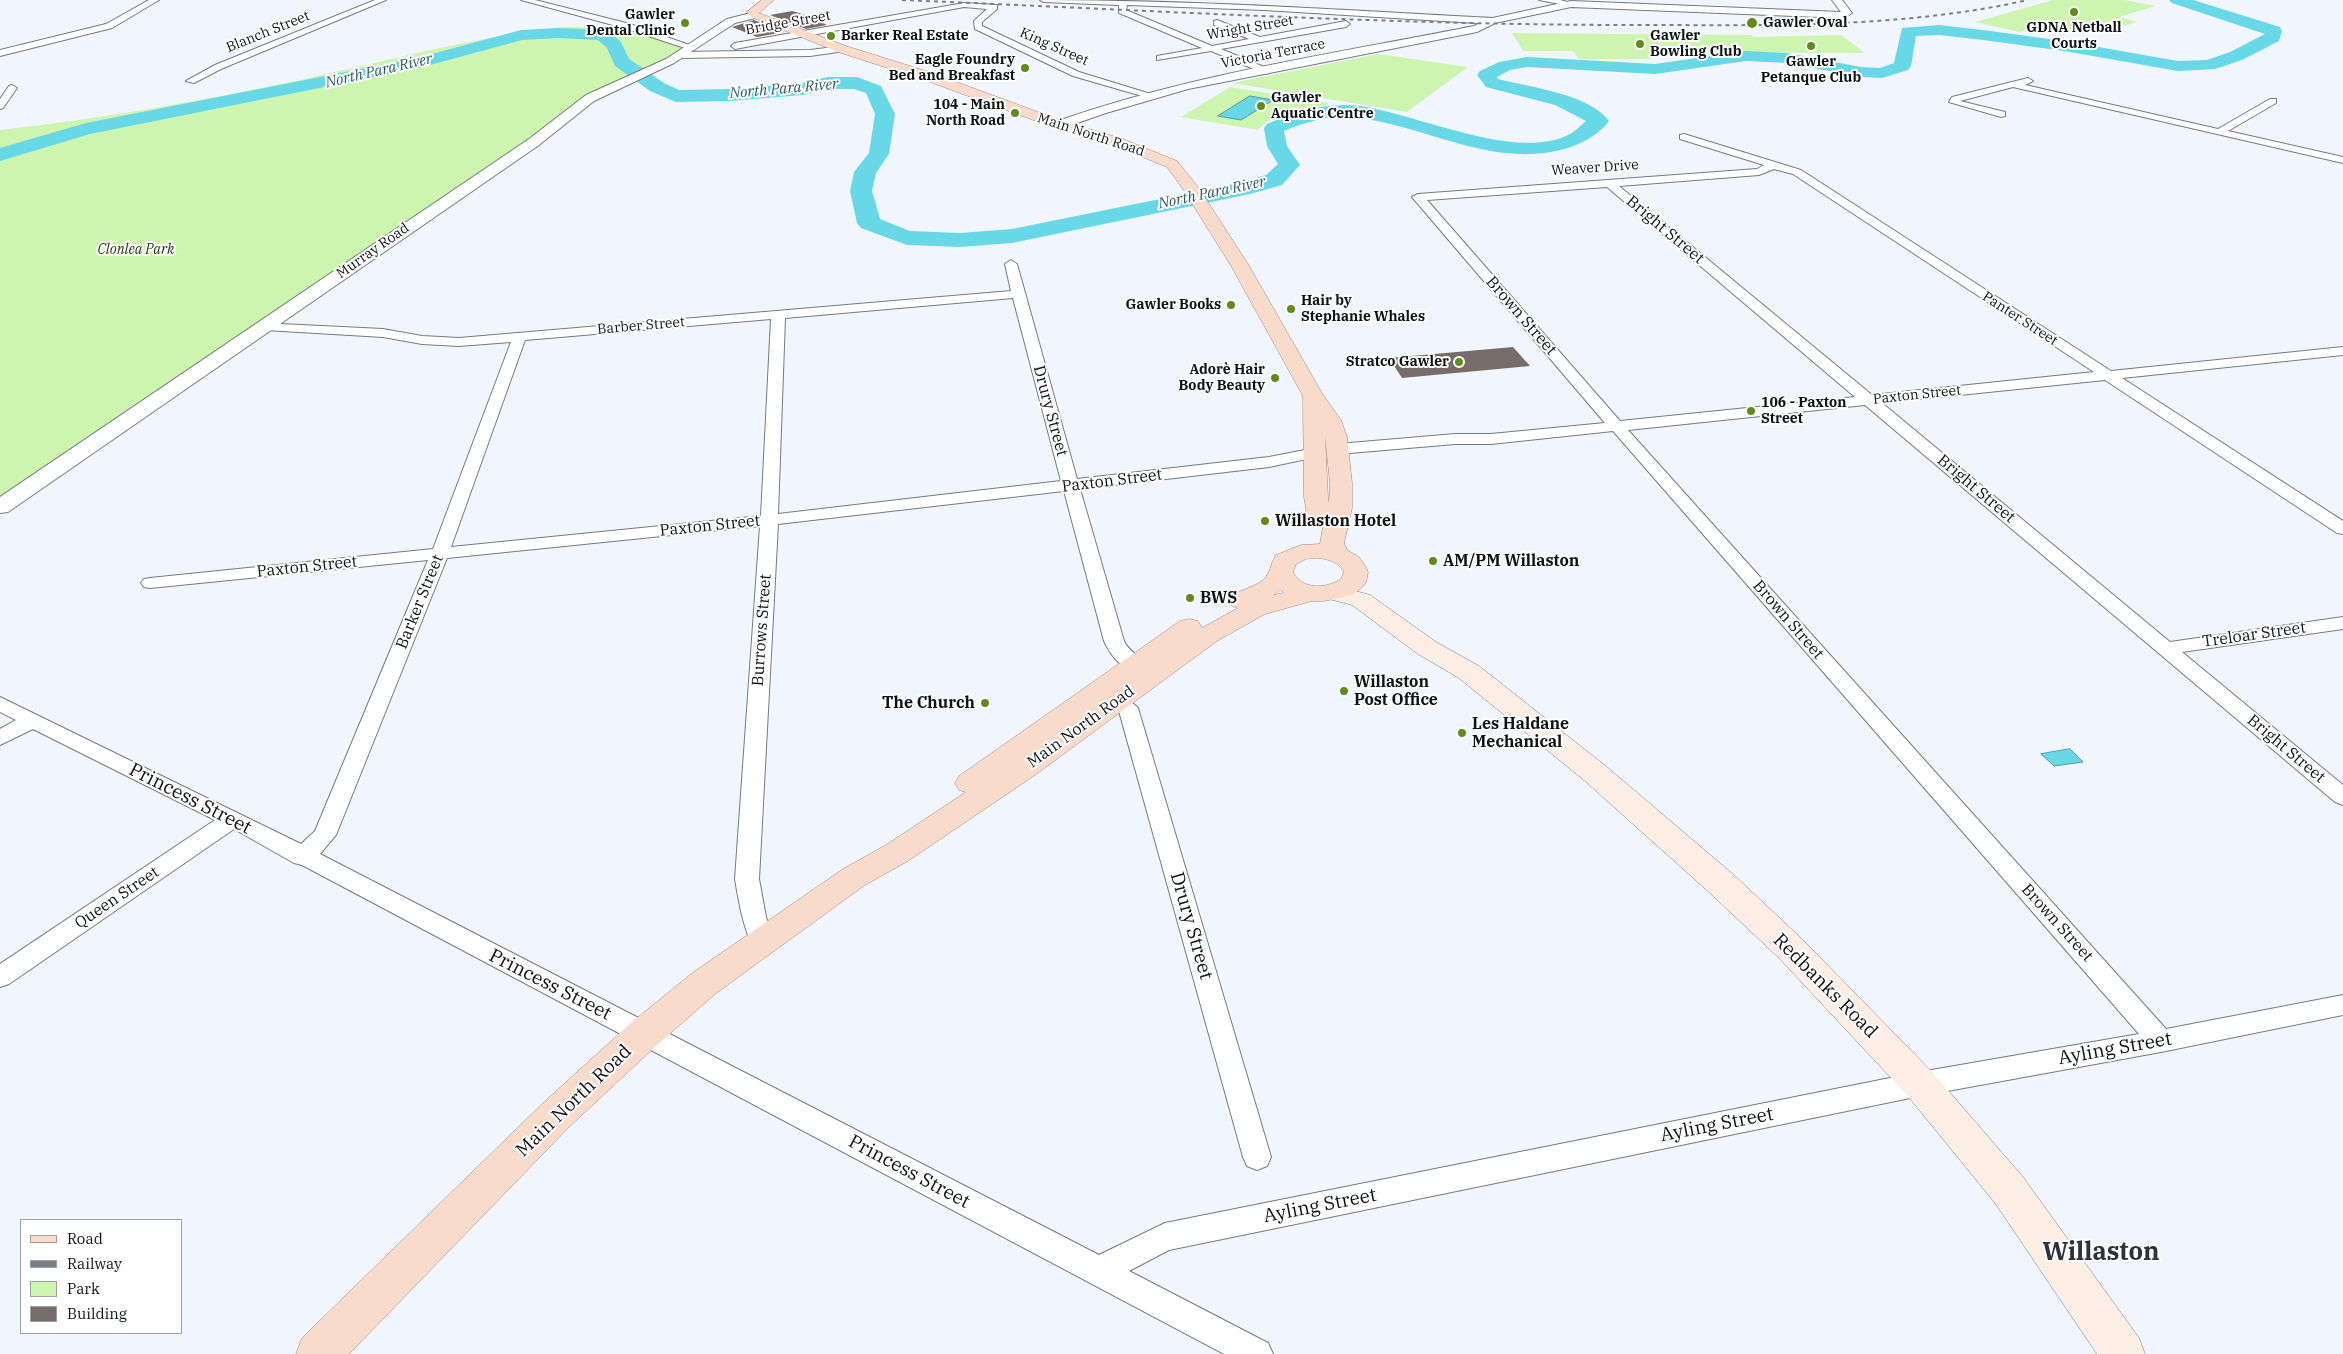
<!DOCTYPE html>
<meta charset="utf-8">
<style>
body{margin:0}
#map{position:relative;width:2343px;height:1354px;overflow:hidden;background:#f1f6fe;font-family:"IBM Plex Serif",serif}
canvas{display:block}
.legend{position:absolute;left:20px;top:1219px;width:162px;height:115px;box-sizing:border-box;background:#fff;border:1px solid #9fa0a1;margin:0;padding:6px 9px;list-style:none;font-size:15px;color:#101215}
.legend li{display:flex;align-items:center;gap:10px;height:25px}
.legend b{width:25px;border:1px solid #9fa0a1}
</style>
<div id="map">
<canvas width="2343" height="1354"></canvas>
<ul class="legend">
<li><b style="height:6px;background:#f8dbcb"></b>Road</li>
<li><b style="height:6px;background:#7b7f84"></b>Railway</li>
<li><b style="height:14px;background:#cdf5af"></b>Park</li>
<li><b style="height:14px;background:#776c6a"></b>Building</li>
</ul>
</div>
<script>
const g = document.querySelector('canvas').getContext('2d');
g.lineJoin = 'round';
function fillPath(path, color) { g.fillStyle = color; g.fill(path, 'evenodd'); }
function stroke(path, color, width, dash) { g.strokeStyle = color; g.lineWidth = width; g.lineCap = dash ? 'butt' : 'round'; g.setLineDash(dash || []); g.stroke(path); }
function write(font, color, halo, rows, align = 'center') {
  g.font = font + ' "IBM Plex Serif",serif'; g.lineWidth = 4; g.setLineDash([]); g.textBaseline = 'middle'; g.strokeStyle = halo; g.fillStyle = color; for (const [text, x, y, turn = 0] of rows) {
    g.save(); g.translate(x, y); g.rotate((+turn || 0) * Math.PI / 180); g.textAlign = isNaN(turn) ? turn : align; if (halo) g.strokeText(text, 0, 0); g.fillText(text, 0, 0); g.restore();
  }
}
fillPath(new Path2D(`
 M2053 0H2125L2156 6 2119 17 2137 22 2103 32 2084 28 2062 34 2034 28 2019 32 1975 22Z
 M565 27H626L691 47 599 93 0 507V130C98 119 194 102 291 82 382 62 472 37 565 27Z
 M1512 33 1751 35 1754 37 1841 35 1865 53 1663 52 1672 53 1675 57 1650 56 1652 59H1579L1573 51H1523Z
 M1378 54 1468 67 1407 112 1232 83Z
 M1230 87 1329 103C1306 114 1276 109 1258 130L1181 117Z`), '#cdf5af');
const water = new Path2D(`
 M1250 96 1273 100 1241 120 1218 116Z
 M2070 749 2083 762 2054 766 2041 754Z`);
fillPath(water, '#68d7e6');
stroke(water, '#4e9ca7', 1);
fillPath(new Path2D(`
 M2169 0H2193L2280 27 2282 31 2279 41 2242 60 2215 69 2178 71 2064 51 1983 40 1939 35 1916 36 1911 66 1908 70 1882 78 1861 77 1787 63 1746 61 1655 74 1527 67 1510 70 1497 77 1498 79C1529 87 1590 94 1609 121 1600 134 1583 143 1568 148 1496 170 1429 127 1359 118 1334 114 1308 121 1284 131L1287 146 1300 165 1282 185 1250 194 1012 243 960 247 907 245 861 228 857 223 850 191 854 172 869 153 875 114 866 93 854 89H828L802 95 730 101 676 102 650 91 615 66 607 48 598 40 558 38 522 40 419 68 90 134 0 161V148L86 123 417 58 521 30 558 28 603 30 609 31 621 42 629 59 664 83 679 90 730 89 802 83 828 77H857L881 86 895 114 889 154 876 173 872 191 880 219 910 231 960 233 1012 229 1239 183 1266 175 1278 164 1267 146 1264 128 1267 124C1295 112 1328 102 1360 106 1417 114 1515 161 1568 135 1575 132 1581 125 1586 121L1555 105 1486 87 1477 75 1480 71 1499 62 1527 57 1655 64 1746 51 1787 53 1861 67 1880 68 1894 63 1902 28 1939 25 1983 30 2064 41 2178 61 2207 60 2230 52 2265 34 2172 3Z`), '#68d7e6');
fillPath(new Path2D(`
 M792 11 803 14 827 25 806 29 770 15Z
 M754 20 784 32 757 37 732 27Z
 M1513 347 1530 366 1402 378 1389 358Z`), '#776c6a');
const minor = new Path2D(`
 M149 0H159L112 28 0 56V50L106 24Z
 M375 0H386L221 69 194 83 186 81 215 65Z
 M521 0H535L630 24 695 47 688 49 624 28Z
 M1040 0C1191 0 1341 10 1492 18L1496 21 1492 24 1264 10 1127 5 1126 10 1133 13 1212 46 1249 39 1214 25V21L1217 20 1260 37 1346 21 1350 24 1346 27 1221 49 1269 69V73L1266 74 1211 51 1157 60V56L1202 48 1119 13V5L1044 2Z
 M1539 0H1560L1575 4 1571 6Z
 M964 3 997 5V9L982 22V26L1079 72 1154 95 1149 98 1073 76 975 29 974 21 987 9 964 7 735 49 731 46 735 43Z
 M842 46 846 49 845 51 810 56 680 58 676 55 680 52 810 50Z
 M2028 78 2033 81 2025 85 2218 129 2270 99H2276V103L2228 131 2343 157V163L2013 87 1960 101 2005 112V116L2001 117 1949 102 1952 97Z
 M12 85 17 88 3 108 0 109V99L9 86Z
 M1684 134 1801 170 2111 371 2343 347V355L2122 378 2343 521V534L2337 533 2105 380 1882 403 2170 642 2343 617V629L2182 652 2343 785V805L2335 802 1865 405 1628 430 2166 1029 2343 995V1015L2161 1052 1920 1096 1169 1250 1129 1271 1268 1343 1273 1354H1224L302 865 294 863 234 829 9 984 0 987V964L215 820 33 729 0 745V729L16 720 0 712V697L301 844 315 831 428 560 150 588 144 587 141 583 144 579 150 578 433 549 511 342 459 346 422 344 383 337 265 330 260 329 258 326 260 323 383 329 422 336 459 338 1011 291 1005 264 1011 260 1017 264 1077 479 1269 457 1315 448 1321 450 1323 453 1321 456 1269 467 1080 489 1124 641C1129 652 1138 654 1145 664L1142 668C1123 673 1111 656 1104 641L1064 491 778 524 759 879 766 917 775 942 772 949 763 952 754 949C743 927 739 903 735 879L760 526 447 558 336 835 320 854 1099 1255 1165 1223 1920 1072 2139 1034 1613 431 1491 444H1455L1338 454 1332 452 1330 449 1332 446 1338 444 1455 434H1491L1605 423 1412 197 1418 194 1757 169 1764 165 1680 139V135ZM1774 169 1793 174 2094 372 1872 395 1619 186 1759 175ZM1607 187 1855 397 1620 421 1427 200ZM1013 298 1061 481 778 514 785 318ZM771 319 761 516 451 547 525 340Z
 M1118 694 1125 696 1138 708 1271 1157 1267 1166 1257 1170 1247 1166 1243 1157 1119 711 1108 701 1111 696Z`);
const tertiary = new Path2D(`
 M1832 0H1842L1852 13 1844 18 1571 7 1495 23 1477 32 1188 89 1106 113 1060 129 1054 125 1055 122C1191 74 1333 54 1474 26L1488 19 1571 1 1841 12Z
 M755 12 760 15 759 17 735 23 674 63 594 101 539 145 8 512 0 513V497L529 139 586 95 666 59 727 19Z`);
const secondary = new Path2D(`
 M1334 585 1370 595 1436 642 1479 666 1607 767 1735 876 1803 940 1933 1073 2023 1177 2139 1338 2145 1354H2097L1995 1203 1907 1095 1779 958 1711 894 1585 781 1459 678 1418 654 1352 605 1325 598 1321 593 1325 588Z`);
const primary = new Path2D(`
 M762 0H774L759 13 846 46 932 73 1065 122 1123 139 1177 161 1198 187 1248 264 1323 395 1341 420 1347 437 1352 483V508L1344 543 1347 550 1359 557 1366 567 1368 572 1366 583 1354 594 1344 597 1324 601H1312L1265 614 1217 641 1035 775 908 861 865 885 715 994 657 1045 569 1127 349 1354H296L302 1338 543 1103 631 1023 691 974 843 869 886 845 966 792 959 790 955 783 959 776 1180 621 1189 619 1198 621 1202 628 1238 608 1232 606 1228 601C1236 589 1253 589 1263 580 1271 573 1270 564 1276 555L1301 545 1320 544 1323 526 1312 525 1308 520 1304 497 1303 396 1230 264 1183 189 1167 167 1113 145 1055 128 922 79 838 52 751 17 747 12ZM1325 436 1330 483 1329 503 1328 497ZM1318 558C1328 559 1339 562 1344 572L1341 579C1326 589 1302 590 1293 572L1296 564 1306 559ZM1281 590 1284 593 1273 595Z`);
stroke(minor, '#747a83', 2);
stroke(tertiary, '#747a83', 2);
stroke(secondary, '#747a83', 1);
stroke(primary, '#a48575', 1);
fillPath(minor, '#fff');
fillPath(tertiary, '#fff');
fillPath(secondary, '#fcede5');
fillPath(primary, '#f8dbcb');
stroke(new Path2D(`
 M902 0C1146 10 1389 25 1633 25 1766 25 1898 29 2028 0`), '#7b7f84', 2, [4, 4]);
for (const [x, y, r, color] of [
 [2074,12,5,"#618c1d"],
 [685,23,5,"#618c1d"],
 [1752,23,6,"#618c1d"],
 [831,36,5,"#618c1d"],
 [1640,44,5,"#618c1d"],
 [1811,46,5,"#618c1d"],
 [1025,68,5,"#618c1d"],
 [1261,106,5,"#618c1d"],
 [1015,113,5,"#618c1d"],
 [1231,305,5,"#618c1d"],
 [1291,309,5,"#618c1d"],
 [1459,362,5,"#618c1d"],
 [1275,378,5,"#618c1d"],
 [1751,411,5,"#618c1d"],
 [1265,521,5,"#618c1d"],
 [1433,561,5,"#618c1d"],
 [1190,598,5,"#618c1d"],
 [1344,691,5,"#618c1d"],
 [985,703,5,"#618c1d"],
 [1462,733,5,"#618c1d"]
]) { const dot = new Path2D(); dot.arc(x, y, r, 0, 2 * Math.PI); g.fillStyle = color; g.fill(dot); stroke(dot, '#fff', 2); }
write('bold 14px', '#101215', '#fff', [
 ["Gawler",675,15],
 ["Dental Clinic",675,31],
 ["Gawler Oval",1763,23,"left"],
 ["GDNA Netball",2074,28,"center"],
 ["Courts",2074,44,"center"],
 ["Barker Real Estate",841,36,"left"],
 ["Gawler",1650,36,"left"],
 ["Bowling Club",1650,52,"left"],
 ["Eagle Foundry",1015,60],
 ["Bed and Breakfast",1015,76],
 ["Gawler",1811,62,"center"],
 ["Petanque Club",1811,78,"center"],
 ["Gawler",1271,98,"left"],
 ["Aquatic Centre",1271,114,"left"],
 ["104 - Main",1005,105],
 ["North Road",1005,121],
 ["Hair by",1301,301,"left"],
 ["Stephanie Whales",1301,317,"left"],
 ["Gawler Books",1221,305],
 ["Stratco Gawler",1449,362],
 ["Adorè Hair",1265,370],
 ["Body Beauty",1265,386],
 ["106 - Paxton",1761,403,"left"],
 ["Street",1761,419,"left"]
], 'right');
write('14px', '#101215', '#fff', [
 ["Bridge Street",788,23,-10],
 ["Wright Street",1250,28,-10],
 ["Blanch Street",268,32,-22],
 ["King Street",1054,47,24],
 ["Victoria Terrace",1273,54,-11],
 ["Main North Road",1091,135,18],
 ["Weaver Drive",1595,168,-4],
 ["Murray Road",373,251,-35],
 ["Panter Street",2020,319,33],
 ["Barber Street",641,326,-5],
 ["Paxton Street",1917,395,-6]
]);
write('italic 14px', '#1f3704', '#fff', [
 ["Clonlea Park",136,250]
]);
write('italic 15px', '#2b5b62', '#fff', [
 ["North Para River",379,71,-13],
 ["North Para River",784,89,-5],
 ["North Para River",1212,193,-12]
]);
write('16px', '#101215', '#fff', [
 ["Bright Street",1665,230,40],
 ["Brown Street",1521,316,49],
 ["Drury Street",1050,411,75],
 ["Paxton Street",1112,481,-7],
 ["Bright Street",1976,489,40],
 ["Paxton Street",710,526,-6],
 ["Paxton Street",307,567,-6],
 ["Barker Street",420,602,-68],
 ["Brown Street",1788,620,49],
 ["Burrows Street",762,630,-86],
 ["Treloar Street",2254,635,-8],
 ["Main North Road",1081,727,-36],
 ["Bright Street",2286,749,40],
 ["Queen Street",117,898,-34],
 ["Brown Street",2057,923,48]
]);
write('bold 16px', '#101215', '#fff', [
 ["Willaston Hotel",1275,521],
 ["AM/PM Willaston",1443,561],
 ["BWS",1200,598],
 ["Willaston",1354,682],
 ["Post Office",1354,700],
 ["The Church",975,703,"right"],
 ["Les Haldane",1472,724],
 ["Mechanical",1472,742]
], 'left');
write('19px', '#101215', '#fff', [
 ["Princess Street",190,799,27],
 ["Drury Street",1191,926,74],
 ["Princess Street",550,985,27],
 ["Redbanks Road",1825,986,45],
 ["Ayling Street",2115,1049,-10],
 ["Main North Road",574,1101,-44],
 ["Ayling Street",1717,1125,-11],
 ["Princess Street",909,1172,28],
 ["Ayling Street",1320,1206,-11]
]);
write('bold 25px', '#2e333a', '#fff', [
 ["Willaston",2101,1253]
]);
</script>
